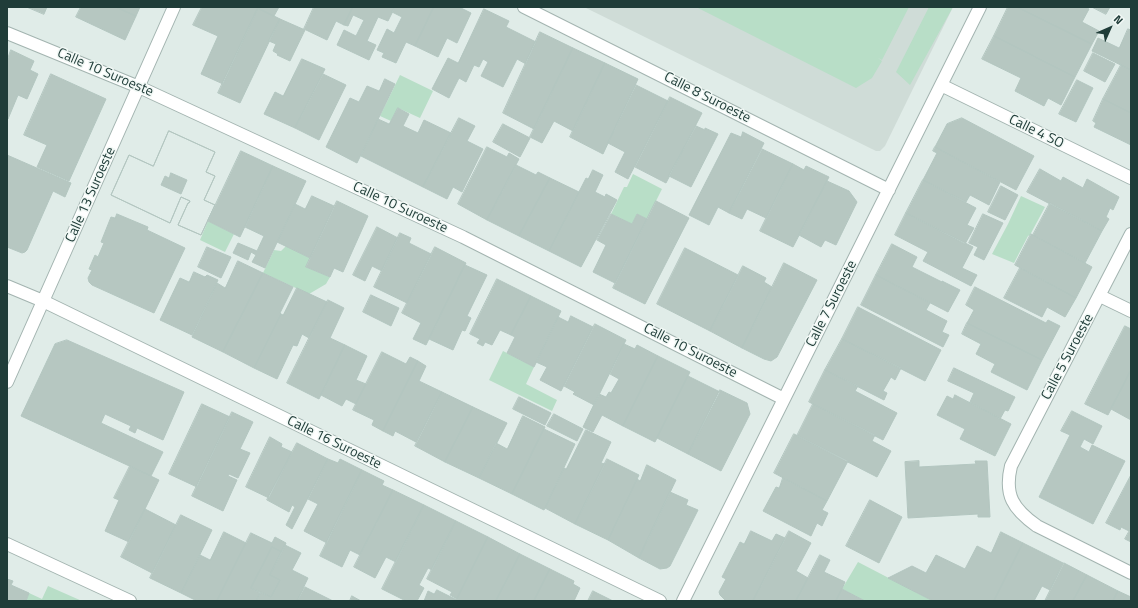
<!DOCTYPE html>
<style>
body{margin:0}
#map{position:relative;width:1138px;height:608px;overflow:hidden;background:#e0ece8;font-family:"Titillium Web",sans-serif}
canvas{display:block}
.frame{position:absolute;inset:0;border:8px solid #203d39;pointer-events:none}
.north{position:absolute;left:1090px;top:8px;width:40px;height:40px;-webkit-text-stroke:3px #f1f8f5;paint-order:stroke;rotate:45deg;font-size:11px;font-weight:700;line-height:16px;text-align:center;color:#203d39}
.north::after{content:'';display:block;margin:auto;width:14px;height:18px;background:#203d39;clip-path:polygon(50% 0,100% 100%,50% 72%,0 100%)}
</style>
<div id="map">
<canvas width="1138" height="608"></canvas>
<div class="frame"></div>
<div class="north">N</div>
</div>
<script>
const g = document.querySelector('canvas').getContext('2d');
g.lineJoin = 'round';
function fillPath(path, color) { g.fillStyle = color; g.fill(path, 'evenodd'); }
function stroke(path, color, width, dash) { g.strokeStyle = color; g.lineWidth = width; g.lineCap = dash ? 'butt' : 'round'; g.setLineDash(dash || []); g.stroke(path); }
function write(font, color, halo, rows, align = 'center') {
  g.font = font + ' "Titillium Web",sans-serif'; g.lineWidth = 3; g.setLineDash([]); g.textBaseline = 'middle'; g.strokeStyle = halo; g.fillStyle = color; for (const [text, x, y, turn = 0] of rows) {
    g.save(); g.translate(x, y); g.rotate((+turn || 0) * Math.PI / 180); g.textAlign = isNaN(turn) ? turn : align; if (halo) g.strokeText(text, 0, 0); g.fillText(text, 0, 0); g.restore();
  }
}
fillPath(new Path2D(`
 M584 7H953L885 146 880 151H876Z`), '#cfdcd7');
fillPath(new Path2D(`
 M696 7H909L882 60 878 58 882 61 872 78 856 88Z
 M929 7H953L910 85 896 72Z
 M400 75 433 91 420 118 398 108 391 121 380 116Z
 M633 174 662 189 647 219 637 214 632 224 611 214 624 187H627Z
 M1021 196 1045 207 1030 235 1028 236 1014 263 992 254 1008 224Z
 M208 221 234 234 225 252 200 240Z
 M286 246 310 258 306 267 330 277 326 284 309 294 263 273 274 250 281 251Z
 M503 351 534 367 526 384 557 400 552 411 489 380Z
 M858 562 933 601H865L842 589Z
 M48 586 82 601H26L29 593 42 599Z`), '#b8dec7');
const building = new Path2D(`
 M27 7H47L44 14Z
 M81 7H116L136 16 125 40 76 17Z
 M116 7H140L136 16Z
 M202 7H256L258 8 223 84 201 74 218 36 193 25Z
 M256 7H279L274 16Z
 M314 7H353L344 25 336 21 327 40 304 29Z
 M353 7H395L388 21 378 17 367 41 376 45 369 60 337 45 344 30 356 36 364 20 353 15 348 26 344 25Z
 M395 7H434L415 46 406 42 396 63 382 57 384 53 377 50 387 29 394 33 402 17 392 12Z
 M434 7H459L471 13 457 43 447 38 438 57 415 46Z
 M1008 7H1017L1092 44 1075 77 994 36Z
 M1017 7H1085L1089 9 1082 22 1099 31 1092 44Z
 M1092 7H1110L1106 14Z
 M258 8 280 19 240 103 218 93Z
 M484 9 509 21 506 27 536 42 526 64 517 59 503 87 481 76 488 62 483 59 479 67 474 65 466 82 459 78 449 98 432 89 448 58 458 63Z
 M280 19 305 30 290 61 277 55 278 54 273 51 276 44 269 41Z
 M1128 29 1131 30V70L1092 51 1098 38 1119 48Z
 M540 32 573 48 534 129 503 113Z
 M994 36 1075 77 1061 105 1048 98 1044 106 1015 91 1021 78 982 59Z
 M573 48 605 63 573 131 554 121 542 143 530 137Z
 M11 50 34 61 30 70 38 74 27 99 18 95 8 119 7 61Z
 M1093 53 1115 64 1105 82 1084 71Z
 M302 59 325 69 295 128 264 114 275 92 283 96Z
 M605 63 638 79 603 154 570 137Z
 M1121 65 1131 70V113L1103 99Z
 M51 74 106 99 69 181 37 167 47 145 24 135Z
 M323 74 346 85 319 140 295 128Z
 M385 79 395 84 357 163 326 147 350 98 359 102 367 86 379 91Z
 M1077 80 1093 88 1076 122 1059 114Z
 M636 85 668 101 628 179 615 172 625 152 608 143Z
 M670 97 702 113 666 183 635 167Z
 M1103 99 1131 113V145L1094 127 1096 123 1093 121Z
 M398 108 409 114 403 126 418 133 424 120 451 133 423 187 361 156 378 119 389 124Z
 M459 118 475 126 467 141 483 149 462 192 453 187 447 199 423 187Z
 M962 118 1034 156 1016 190 935 147 947 124Z
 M503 124 530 138 520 157 493 142Z
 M696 126 705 130V128L718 134 691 187 669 176Z
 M169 131 215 152 206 172 215 176 204 200 215 205 201 235 178 225 188 203H189L190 201 181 197 170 223 111 195 129 155 153 166ZM171 173 187 180 181 194 161 185 165 176 169 178Z
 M169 131 215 152 206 172 215 176 204 200 215 205 201 235 178 225 188 203H189L190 201 181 197 170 223 111 195 129 155 153 166Z
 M743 132 764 143 729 213 718 207 709 225 689 215 731 133 741 137Z
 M487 147 507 157 509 153 519 159 487 220 458 204Z
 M935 147 1000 182 989 205 970 195 966 202 923 180 937 153 933 151Z
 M762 149 793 164 766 218 747 209 742 219 729 213Z
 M241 151 273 166 240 237 208 221Z
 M7 155 71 183 65 197 53 191 27 250 25 252 22 253 7 247Z
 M793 164 804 170 806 166 829 177 793 247 760 231Z
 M516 165 536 175 538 172 550 178 519 236 487 220Z
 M273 166 306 181 265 268 252 262 256 255 251 252 248 260 233 253 238 243 257 251 264 236 245 227Z
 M1040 169 1061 181 1063 177 1083 188 1087 179 1119 197 1113 210 1110 208 1106 217 1109 219 1102 231 1027 192Z
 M593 170 603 175 595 192 605 197 606 194 617 200 581 267 549 251 586 178 588 179Z
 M550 178 579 192 549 251 519 236Z
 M923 180 976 208 967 225 974 228 965 244 906 213Z
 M827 181 849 191 857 202 836 245 825 240 821 247 799 235Z
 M1001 186 1018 195 1005 220 988 212Z
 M312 196 334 206 310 258 277 242 295 204 305 209Z
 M337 201 368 216 343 272 334 268 330 277 306 267Z
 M656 201 689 218 645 304 613 288Z
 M1050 203 1102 231 1085 263 1033 235Z
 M906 213 973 247 962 268 977 275 971 286 923 261 928 252 895 235Z
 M117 214 148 227 147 230 185 248 154 313 92 285 89 282 88 278 92 270 89 269 95 255 98 257 104 243 101 242 111 217 115 218Z
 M611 214 632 224 637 214 647 219 615 283 593 272 606 245 597 240Z
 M983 214 1003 223 984 260 974 255 978 247 969 243Z
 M377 227 398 238 382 271 372 266 365 281 353 275Z
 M400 233 411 238 409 243 431 254 407 303 374 287Z
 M1031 234 1092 267 1076 298 1015 265Z
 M892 244 917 257 912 267 942 282V281L960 290 948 312 876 275Z
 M207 247 231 257 221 278 198 267Z
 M435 247 466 263 426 345 413 339 421 323 402 313Z
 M685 248 738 275 710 331 657 304Z
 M238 261 263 273 223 352 192 337 217 283 225 288Z
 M784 263 817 280 777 357 771 361 764 359 742 348Z
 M465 265 487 275 467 316 471 318 465 331 462 330 453 350 429 339Z
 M743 266 766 278 764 282 772 287 742 348 710 331Z
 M1020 268 1076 298 1065 317 1047 307 1042 317 1004 298Z
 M194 272 205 277 207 275 218 280 192 335 160 320 180 278 189 282Z
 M263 273 293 287 280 313 281 314 254 368 223 352Z
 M876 275 930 303 926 310 947 321 942 332 949 335 943 347 861 305Z
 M497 279 531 296 511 335 500 330 492 345 485 342 483 346 477 343 480 339 470 334Z
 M975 287 1046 323 1048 320 1060 326 1042 360 967 323 974 310 966 305Z
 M297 288 327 302 309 338 302 334 297 346 293 345 277 379 254 368 281 314 283 315Z
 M371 295 399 308 391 326 363 312Z
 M531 296 561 311 534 367 507 353 515 337 511 335Z
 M328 300 344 308 330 338 345 345 319 399 287 383Z
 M858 307 941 350 925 381 842 339Z
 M571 316 593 327 561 391 540 380 547 367 536 362 558 317 568 322Z
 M967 323 1042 360 1027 390 991 372 995 364 976 354 981 344 962 334Z
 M595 324 626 340 594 405 573 394 575 392 564 386Z
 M1125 326 1131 329V370L1108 415 1085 404Z
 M842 339 901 368 895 380 891 377 883 391 887 393 884 400 825 370Z
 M67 340 184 392 163 440 137 428 135 433 129 430 131 426 105 414 101 423 163 452 151 476 21 416 55 344Z
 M624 344 635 349 637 345 658 356 623 426 602 415 593 432 583 427 599 394 606 397 609 392 611 393 619 379 610 374Z
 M345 345 367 356 356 380 366 384 356 404 346 399 342 406 321 395Z
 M382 352 406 364 410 357 418 361 383 431 372 425 374 420 353 410Z
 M658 356 690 372 655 442 623 426Z
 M418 361 426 366 419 381 442 392 416 442 395 431 393 436 383 431Z
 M954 368 1015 397 1008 411 1005 410 1000 419 970 402 974 393 948 381Z
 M825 370 858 386 855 391 897 413 883 440 809 402Z
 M1131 370V420L1111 409Z
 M688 376 720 392 688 454 657 438Z
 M720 390 747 403 750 414 721 471 688 454Z
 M442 392 473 407 445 462 415 446Z
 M955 395 1011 424 995 456 960 439 965 429 937 415 947 396 953 399Z
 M519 397 551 413 545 425 513 409Z
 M202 404 230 417 197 487 169 474Z
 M813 404 875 435 872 441 891 451 877 477 797 436Z
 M473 407 507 423 479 478 445 462Z
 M1072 411 1102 426 1093 444 1084 439 1080 447 1089 452 1092 445 1125 461 1093 524 1039 497 1070 435 1061 431Z
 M232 412 253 422 240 449 250 453 238 478 229 474 228 476 237 480 223 511 192 496Z
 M554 414 583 429 577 441 547 426Z
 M523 416 545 427 512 494 479 478 496 443 507 449Z
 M544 429 575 444 544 510 512 494Z
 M586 430 611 442 601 463 605 464 575 524 545 508 564 468 566 469Z
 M794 434 848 461 827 501 774 473Z
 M270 437 282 444 281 447 292 452 269 498 246 487Z
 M297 443 328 459 292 529 286 525 295 507 292 505 289 512 267 500Z
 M328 459 338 463 340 459 362 470 327 543 304 531 318 504 308 499Z
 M607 459 639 475 608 540 575 524Z
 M919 461V467L976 464 975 461H987L990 517H978V514L908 518 905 462Z
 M647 465 676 480 639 558 608 540 637 479 640 481Z
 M130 466 159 480 129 542 105 531 119 500 114 498Z
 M362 470 384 481 382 485 393 490 360 555 350 550 342 567 320 556Z
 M1131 475V528L1129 531 1121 527 1120 530 1106 523Z
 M783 478 827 501 822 510 828 513 822 526 817 523 811 536 763 511 776 487 779 488Z
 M393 490 424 505 396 562 386 557 375 578 354 567Z
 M670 492 688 500 686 505 698 510 670 566 667 568 660 569 639 558Z
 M870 500 902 517 879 563 846 546Z
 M424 505 456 521 432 570 428 568 419 585 424 588 417 601H406L382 589Z
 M145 509 176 525 152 573 121 557Z
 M181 515 212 530 181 593 150 578Z
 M456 521 488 537 457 599 450 595 452 592 427 579Z
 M1131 528V542L1125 539Z
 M751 531 772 541 776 534 785 538 753 601H726L720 595 719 592 726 579 722 577 740 542 744 544Z
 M789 531 811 543 796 571 808 578 796 601H753Z
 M224 532 246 543 217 601H197L181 593 200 555 210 560Z
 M1001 532 1023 543 994 601H933L888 578 912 566 926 573 936 555 965 569 977 546 991 553Z
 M251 533 272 543 275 537 286 543 282 552 272 547 251 588 260 593 256 601H217Z
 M488 537 520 554 496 601H456Z
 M1023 543 1063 563 1050 590 1042 586 1034 601H994Z
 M285 545 301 553 292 570 308 578 297 601H256L261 592 271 597 280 580 270 575Z
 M272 547 282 552 270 575 280 580 271 597 251 588Z
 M520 554 550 569 534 601H496Z
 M820 555 830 560 824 572 845 582 842 589 836 601H796Z
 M1064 563 1087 575 1073 601H1045Z
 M550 569 574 581 573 584 580 588 574 601H534Z
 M1087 575 1118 591 1113 601H1073Z
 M7 579 13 581 11 585 29 593 26 601H7Z
 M305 587 333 601H297Z
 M842 589 865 601H836Z
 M437 590 457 600 456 601H424L428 591 434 594Z
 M593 591 613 601H588Z
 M1118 591 1131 597V601H1113Z
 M352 596 361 601H350Z`);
fillPath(building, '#b6c7c1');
stroke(building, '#b3c6c0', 1);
const street = new Path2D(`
 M524 7 889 190
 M7 33 139 87 463 237 784 399
 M941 85 1131 178
 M1131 234 1011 466C1004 495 1013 509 1037 526L1131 573
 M7 286 43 301 660 601
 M1100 296 1131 311
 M7 382 174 7
 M7 544 130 601
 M683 601 980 7`);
stroke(street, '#a3b4b0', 14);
stroke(street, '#fff', 12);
write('14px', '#203d39', '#f1f8f5', [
 ["Calle 10 Suroeste",105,73,23],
 ["Calle 8 Suroeste",707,98,27],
 ["Calle 4 SO",1036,132,26],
 ["Calle 13 Suroeste",91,195,-66],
 ["Calle 10 Suroeste",400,208,25],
 ["Calle 7 Suroeste",832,304,-63],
 ["Calle 10 Suroeste",690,351,27],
 ["Calle 5 Suroeste",1068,357,-62],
 ["Calle 16 Suroeste",334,443,26]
]);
</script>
